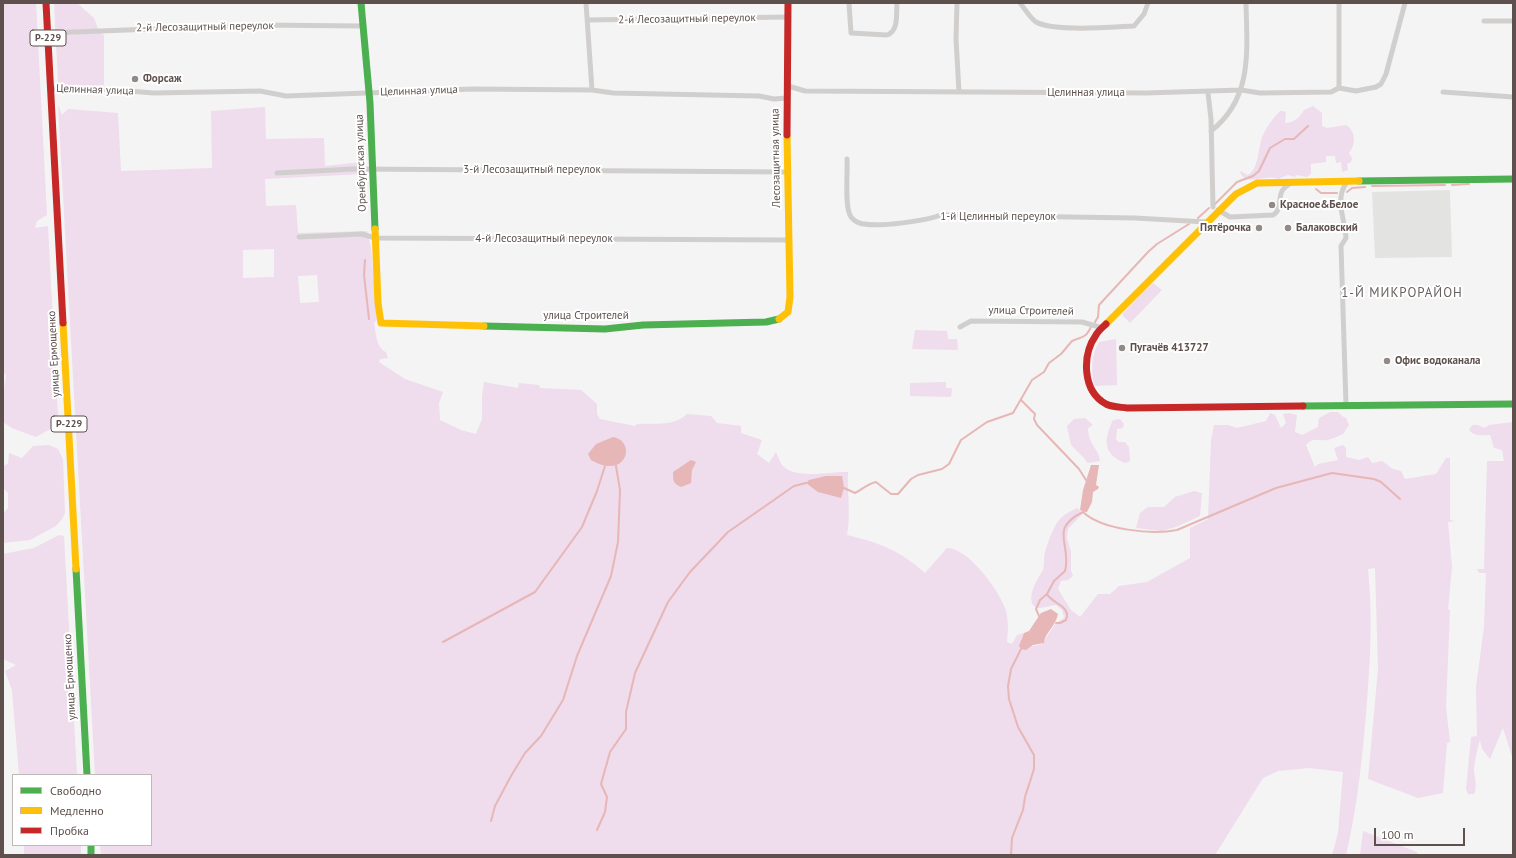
<!DOCTYPE html>
<meta charset="utf-8">
<style>
body{margin:0}
#map{position:relative;width:1516px;height:858px;overflow:hidden;background:#f4f4f4;font-family:"PT Sans",sans-serif}
canvas{display:block}
.frame{position:absolute;inset:0;border:4px solid #5e514d;pointer-events:none}
.legend{position:absolute;left:12px;top:774px;width:140px;height:72px;box-sizing:border-box;background:#fff;border:1px solid #bfb9b8;margin:0;padding:5px 7px;list-style:none;font-size:12px;color:#5e514d}
.legend li{display:flex;align-items:center;gap:8px;height:20px}
.legend b{width:20px;border:1px solid #bfb9b8}
.scale{position:absolute;left:1374px;top:828px;width:91px;height:18px;box-sizing:border-box;border:2px solid #5e514d;border-top:0;padding-left:5px;font-size:12px;line-height:14px;white-space:nowrap;color:#5e514d;-webkit-text-stroke:3px #fff;paint-order:stroke}
</style>
<div id="map">
<canvas width="1516" height="858"></canvas>
<div class="frame"></div>
<ul class="legend">
<li><b style="height:5px;background:#4caf50"></b>Свободно</li>
<li><b style="height:5px;background:#ffc107"></b>Медленно</li>
<li><b style="height:5px;background:#c62828"></b>Пробка</li>
</ul>
<div class="scale">100 m</div>
</div>
<script>
const g = document.querySelector('canvas').getContext('2d');
g.lineJoin = 'round';
function fillPath(path, color) { g.fillStyle = color; g.fill(path, 'evenodd'); }
function stroke(path, color, width, dash) { g.strokeStyle = color; g.lineWidth = width; g.lineCap = dash ? 'butt' : 'round'; g.setLineDash(dash || []); g.stroke(path); }
function write(font, color, halo, rows, align = 'center') {
  g.font = font + ' "PT Sans",sans-serif'; g.lineWidth = 4; g.setLineDash([]); g.textBaseline = 'middle'; g.strokeStyle = halo; g.fillStyle = color; for (const [text, x, y, turn = 0] of rows) {
    g.save(); g.translate(x, y); g.rotate((+turn || 0) * Math.PI / 180); g.textAlign = isNaN(turn) ? turn : align; if (halo) g.strokeText(text, 0, 0); g.fillText(text, 0, 0); g.restore();
  }
}
fillPath(new Path2D(`
 M1450 190 1452 257 1375 258 1372 192Z`), '#e3e3e2');
fillPath(new Path2D(`
 M3 3H36L47 215 37 221 35 228 48 226 58 416 54 427 36 437 12 428 3 422V398L6 375 3 372Z
 M54 3H77L94 18 99 31 104 35V85L81 87 76 84 72 87H61L58 82Z
 M58 105 62 115 68 109 118 113 121 171 212 168 211 111 265 107 266 139 324 138 325 166 361 162 363 174 265 179 266 206 296 205 298 233 367 231 371 248 377 320 374 323C376 333 376 348 386 352L388 358 380 359 379 362 405 379 443 392 439 403 440 420 461 430 476 434 482 419V396L484 382 518 388 519 383 539 385 540 388 581 390 597 404V414L600 419 635 426 637 424C654 423 674 427 687 414L711 416 717 423 741 426V433L762 440 757 454 769 463 776 452C778 457 780 463 783 466 796 480 831 471 848 472 847 493 851 514 847 535 880 543 899 550 925 573L947 548C968 548 998 589 1005 608 1009 619 1008 631 1007 642L1012 644 1017 635 1024 633 1021 640 1030 647 1042 644 1056 623 1064 618 1062 610 1056 605C1051 605 1039 610 1035 607 1025 598 1038 578 1043 570 1044 566 1044 561 1044 557 1046 547 1052 529 1059 520 1063 515 1071 511 1077 508L1083 513 1068 529 1067 538 1071 552V571L1073 576 1068 580 1061 581 1058 589 1071 610 1080 617 1098 594H1110L1119 586 1147 582 1190 558V528L1208 519 1211 440 1214 425H1228L1237 428 1266 421 1270 413 1275 415 1281 428 1286 423 1283 414 1289 413 1297 415 1295 432 1302 435 1318 427 1319 418 1330 412H1338L1342 416 1346 418 1349 425 1343 434C1338 436 1332 439 1327 440 1318 441 1313 437 1306 445L1315 467 1318 464 1338 460 1334 448 1343 445 1346 448V457L1359 460 1368 457 1372 463 1382 461 1393 469 1401 471 1405 479 1436 474 1446 458H1450V520L1455 521 1448 522 1452 567 1448 609 1450 610 1446 707 1450 742 1447 743 1443 793 1418 798 1368 779 1378 669 1375 568 1368 569C1373 619 1370 663 1366 714 1362 761 1357 808 1346 855H1332L1338 833 1343 772 1309 768 1278 771 1263 778 1215 855H101L100 845H151V775H95ZM274 249V277L243 278V250ZM317 275 319 302 300 303 298 276Z
 M1313 106 1322 113V126L1327 128 1346 125C1356 131 1356 144 1349 153L1352 158 1351 162 1347 164 1348 170 1342 172 1341 162 1336 163 1335 156H1326V162L1311 164V174L1307 177 1297 175 1295 177 1288 175 1278 179C1267 173 1246 188 1240 172L1241 171 1247 175C1259 172 1258 145 1263 135 1267 126 1273 118 1280 111H1284L1286 113 1285 123C1294 123 1300 117 1304 110Z
 M1153 283 1162 290 1130 323 1122 315 1142 293Z
 M915 330 947 331 948 339H957L958 350 912 349Z
 M1116 339 1117 385 1094 386C1091 370 1091 355 1099 342Z
 M946 382V388H952L951 397 910 396V383Z
 M1085 418 1093 425 1088 428C1088 444 1099 449 1100 461L1087 463 1085 459 1071 445 1067 426 1074 419Z
 M1120 419 1124 424 1123 428 1117 429 1116 439 1118 442H1125L1129 447 1130 461 1125 463C1102 454 1104 439 1113 420Z
 M1513 422V760L1503 728 1490 759 1482 749 1480 740C1477 750 1475 759 1474 769 1474 777 1478 786 1474 794H1468L1466 789 1471 737 1477 736 1476 687 1484 627 1486 573H1479L1477 569H1484L1487 461H1504L1502 450 1494 448 1490 435C1482 435 1475 437 1469 430L1472 425H1478L1484 428 1489 425Z
 M49 445 58 449 63 459 65 513 62 519 56 526 30 540 3 543V514L8 508V493L3 488V466L8 464 9 453 22 458 33 446Z
 M1194 491 1202 493 1200 516 1176 527 1161 531 1136 528 1140 513 1148 507H1164L1175 497Z
 M59 535 64 536 77 775H19L12 690 5 671 16 665 3 659V554L34 548Z
 M1363 831 1417 852V855H1360Z
 M24 845H81V855H24Z`), '#efdcec');
fillPath(new Path2D(`
 M613 437C637 441 627 481 591 460L588 454 596 444Z
 M691 460 696 462 692 470 691 483 681 487C673 484 673 480 673 472Z
 M1091 465H1099L1096 485 1099 487 1098 489 1093 492 1092 502 1087 512H1085L1080 510 1083 490Z
 M826 476H842L844 488 841 498 818 492 806 483 809 480Z
 M1051 609 1058 614C1056 626 1044 634 1044 643L1033 645 1026 650 1021 649 1019 646 1024 633 1029 631 1041 613Z`), '#e7b6b6');
stroke(new Path2D(`
 M1452 185 1469 184
 M1372 186 1445 185
 M1316 189 1321 193H1337
 M1347 192 1352 188 1365 187
 M1215 204 1237 182 1253 176 1259 171 1270 148 1285 139H1294L1308 126
 M1198 218 1209 208
 M365 260 364 275 369 319
 M1095 322 1098 317 1099 305 1148 252 1157 244 1189 224
 M1021 400 1035 414 1034 419 1037 425 1079 469 1086 480
 M844 488 855 493C863 489 867 484 876 482L891 494H898L911 479 918 475 942 469 949 464 961 440 987 422 1013 413 1032 380 1044 372 1049 363 1061 354 1072 341C1083 336 1085 339 1091 327
 M1047 594C1051 603 1072 606 1066 620L1060 623H1056
 M1039 616 1036 609 1040 600 1047 594 1054 581 1065 571C1072 544 1048 529 1083 512 1102 530 1152 535 1177 530L1276 488 1332 473 1374 479 1381 482 1400 499
 M443 642 535 592 582 527 597 491 605 466
 M491 821 495 806 511 776 525 753 541 736 563 700 577 656 611 576 618 542 619 517 620 490 616 466
 M597 830 605 812 607 797 601 784 610 752 626 729V712L635 673 668 602 690 572 728 532 794 486 806 483
 M1011 855 1012 838 1023 810 1025 797 1034 769V755L1018 727 1009 699 1008 686 1011 669 1021 649`), '#e7b6b6', 2);
stroke(new Path2D(`
 M586 3 592 90
 M849 3 851 33 887 35C899 31 896 14 897 3
 M957 3 956 39 959 92
 M1020 3C1025 9 1030 18 1036 22 1054 32 1112 27 1134 26L1144 14 1148 3
 M1339 3V88
 M587 20 787 17
 M1484 21H1513
 M48 33 257 25 362 26
 M788 86 805 91 1146 93 1241 90 1260 93 1331 92 1339 88 1356 91 1376 87 1381 84 1386 74 1405 3
 M51 89H103L154 93 260 91 286 96 473 89 592 90 613 93 759 96 774 99 787 98
 M1443 92 1513 97
 M1208 93 1211 119 1213 207
 M1211 131C1253 98 1247 51 1246 3
 M847 159C848 171 844 208 851 217 854 221 860 224 864 224 881 227 925 221 941 215L1135 218 1206 222
 M277 173 353 169 787 172
 M1218 210 1230 217 1273 215C1282 210 1278 199 1282 191 1284 187 1289 184 1293 182
 M299 237 362 234 375 238 788 240
 M960 327 971 321 1082 322 1103 328
 M1346 405 1341 246 1346 238C1345 219 1334 199 1347 182`), '#d1cfce', 5);
stroke(new Path2D(`
 M361 3 370 103 375 229
 M1359 181 1513 179
 M484 326 605 329 643 325 766 322 779 319
 M1303 406 1513 404
 M76 569 87 775
 M91 845V855`), '#4caf50', 7);
stroke(new Path2D(`
 M375 229 378 303 381 323 484 326
 M779 319 788 312 790 297 787 135
 M63 323 76 569
 M1106 324 1236 194 1257 183 1359 181`), '#ffc107', 7);
stroke(new Path2D(`
 M46 3 63 323
 M787 135 788 3
 M1106 324C1103 327 1098 331 1096 335 1082 355 1082 391 1106 404 1112 407 1120 407 1127 408L1303 406`), '#c62828', 7);
for (const [x, y, r, color] of [
 [135,79,4,"#928a87"],
 [1272,205,4,"#928a87"],
 [1259,228,4,"#928a87"],
 [1288,228,4,"#928a87"],
 [1122,348,4,"#928a87"],
 [1387,361,4,"#928a87"]
]) { const dot = new Path2D(); dot.arc(x, y, r, 0, 2 * Math.PI); g.fillStyle = color; g.fill(dot); stroke(dot, '#fff', 1.5); }
for (const [x, y, w] of [
 [48,38,36],
 [69,424,36]
]) { const box = new Path2D(); box.roundRect(x - w / 2, y - 8, w, 16, 3); g.fillStyle = '#fff'; g.fill(box); stroke(box, '#5e514d', 1); }
write('bold 10px', '#5e514d', null, [
 ["Р-229",48,38],
 ["Р-229",69,424]
]);
write('11px', '#5e514d', '#fff', [
 ["2-й Лесозащитный переулок",687,19,-1],
 ["2-й Лесозащитный переулок",205,27,-1],
 ["Целинная улица",95,90,2],
 ["Целинная улица",419,91,-2],
 ["Целинная улица",1086,93],
 ["Лесозащитная улица",776,158,-91],
 ["Оренбургская улица",361,163,-92],
 ["3-й Лесозащитный переулок",532,170],
 ["1-й Целинный переулок",998,217],
 ["4-й Лесозащитный переулок",544,239],
 ["улица Строителей",1031,311,1],
 ["улица Строителей",586,316],
 ["улица Ермощенко",54,354,-93],
 ["улица Ермощенко",70,677,-93]
]);
write('bold 11px', '#5e514d', '#fff', [
 ["Форсаж",143,79],
 ["Красное&Белое",1280,205],
 ["Пятёрочка",1251,228,"right"],
 ["Балаковский",1296,228],
 ["Пугачёв 413727",1130,348],
 ["Офис водоканала",1395,361]
], 'left');
g.letterSpacing = '1px';
write('13px', '#676260', '#fff', [
 ["1-Й МИКРОРАЙОН",1402,293]
]);
g.letterSpacing = '0px';
</script>
